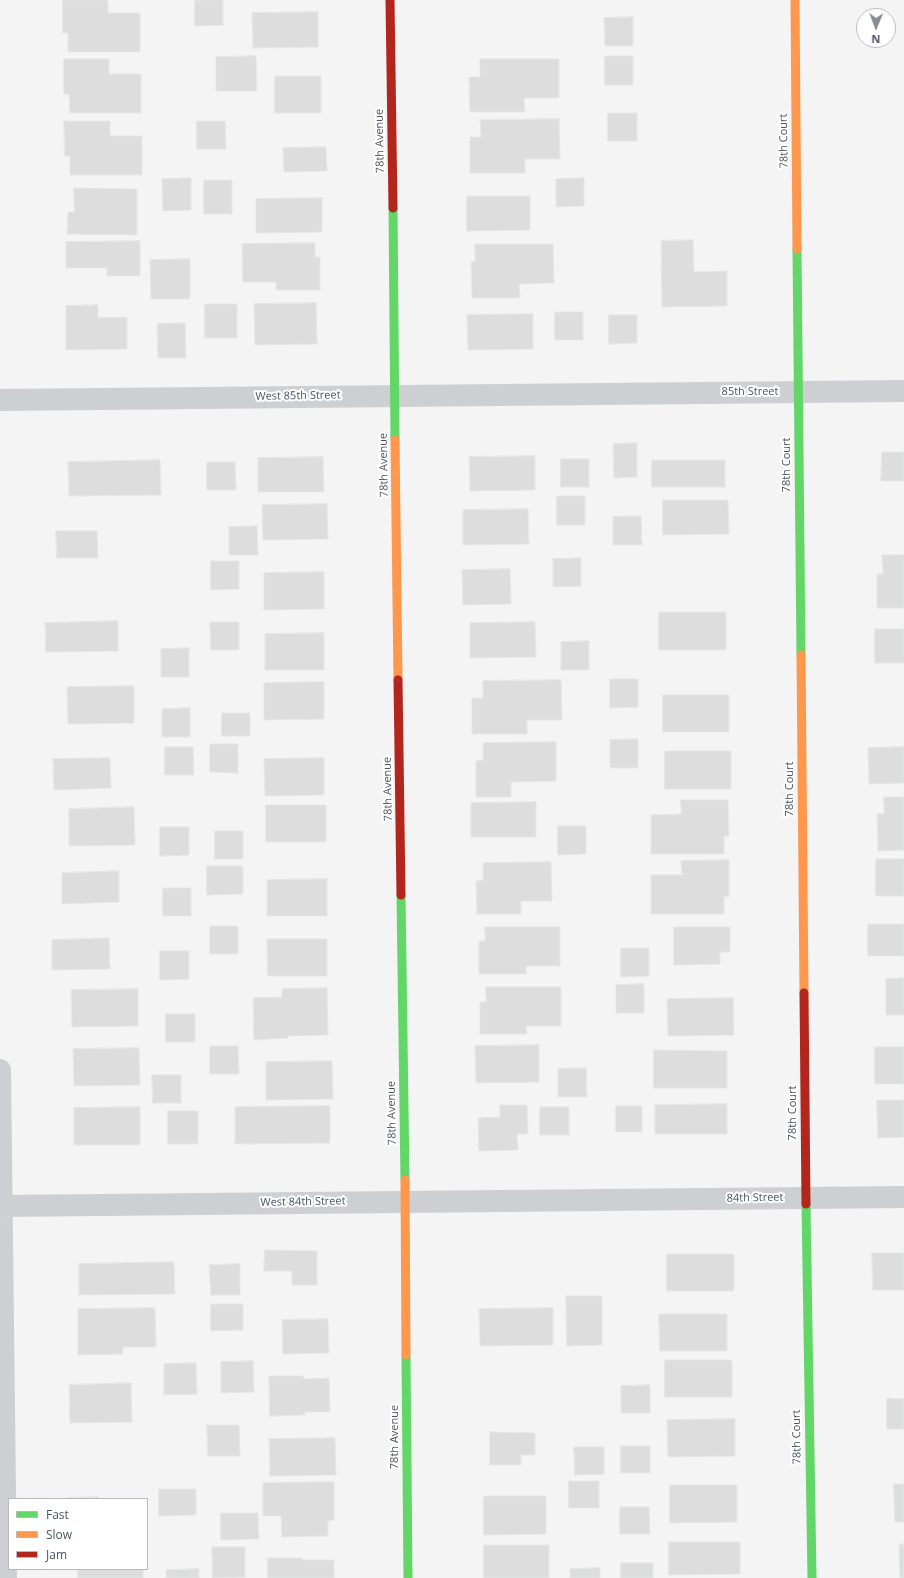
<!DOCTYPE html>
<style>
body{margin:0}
#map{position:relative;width:904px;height:1578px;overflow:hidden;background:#f4f4f4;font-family:"Open Sans",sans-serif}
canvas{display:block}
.legend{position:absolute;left:8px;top:1498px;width:140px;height:72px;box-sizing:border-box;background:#fff;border:1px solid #b7bbbf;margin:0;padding:5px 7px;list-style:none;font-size:12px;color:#4a5560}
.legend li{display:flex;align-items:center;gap:8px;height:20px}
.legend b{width:20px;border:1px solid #b7bbbf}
.north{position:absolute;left:856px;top:8px;width:40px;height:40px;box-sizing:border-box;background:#fff;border:1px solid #b7bbbf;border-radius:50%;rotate:181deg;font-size:11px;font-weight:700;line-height:16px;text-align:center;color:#4a5560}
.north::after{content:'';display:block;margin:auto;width:14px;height:18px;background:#868d94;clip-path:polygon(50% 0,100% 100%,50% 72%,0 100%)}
</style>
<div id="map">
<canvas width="904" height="1578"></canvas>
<ul class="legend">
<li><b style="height:5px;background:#63d668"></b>Fast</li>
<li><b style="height:5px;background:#ff974d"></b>Slow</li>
<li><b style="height:5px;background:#b3261e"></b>Jam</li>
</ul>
<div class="north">N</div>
</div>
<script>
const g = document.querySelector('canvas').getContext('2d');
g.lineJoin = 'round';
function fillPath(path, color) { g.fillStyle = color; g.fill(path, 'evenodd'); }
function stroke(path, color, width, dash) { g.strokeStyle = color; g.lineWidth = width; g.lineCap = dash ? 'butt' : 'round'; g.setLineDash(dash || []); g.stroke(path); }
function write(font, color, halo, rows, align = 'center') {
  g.font = font + ' "Open Sans",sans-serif'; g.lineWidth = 4; g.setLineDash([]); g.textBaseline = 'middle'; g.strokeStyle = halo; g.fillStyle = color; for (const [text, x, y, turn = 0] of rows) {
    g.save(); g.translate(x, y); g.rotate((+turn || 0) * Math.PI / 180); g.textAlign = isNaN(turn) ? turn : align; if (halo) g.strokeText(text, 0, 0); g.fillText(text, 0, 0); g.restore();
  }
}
const building = new Path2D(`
 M63 0H108V13H140V52H68V33H63Z
 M195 0H223V25L195 26Z
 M318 12V47L253 48 252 13Z
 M633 17V46H605L604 18Z
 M256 56 257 91H216V57Z
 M605 56H633V85H605Z
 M64 59H109V74H141V113H70L69 94H64Z
 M480 59H559V98H524L525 112H470L469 77H480Z
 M275 76H321V113H275Z
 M608 113H637V141H608Z
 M559 119 560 159H525V173H470V137H481L480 120Z
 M64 121H110V136H142V175H70V156H65Z
 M197 121H225L226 149H197Z
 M326 147 327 171 284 172 283 148Z
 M191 178V210L163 211 162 179Z
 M584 178V206L556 207V179Z
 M204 180H232V214H204Z
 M74 188 137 189V235L67 234 68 212H74Z
 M467 196H530V230L467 231Z
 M322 198V232L256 233V199Z
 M693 240 694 272 727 271V306L662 307 661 241Z
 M140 241V276H107V268H66V242Z
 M315 243V257H320V290H276V282H243L242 244Z
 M475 244H553L554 283 519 284 520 298H472L471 262H475Z
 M190 259V299H151L150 260Z
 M316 303 317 344 255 345 254 304Z
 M205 304H237V338H205Z
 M98 305V318L127 317V349L66 350V306Z
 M555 312H583V340H555Z
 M533 314V349L468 350 467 315Z
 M609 315H637V343L609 344Z
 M185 323 186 358H158L157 324Z
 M637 443V477L614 478 613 444Z
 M882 452H904V481H881Z
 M535 456V490L470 491 469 457Z
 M323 457 324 492H258V458Z
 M561 459H589V487H561Z
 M160 460 161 495 69 496 68 462Z
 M652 460H725V487H652Z
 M207 462H235L236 490H207Z
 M557 496H585V525H557Z
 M663 500H728L729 534 663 535Z
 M327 504 328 539 263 540 262 505Z
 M528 509 529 544 463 545V510Z
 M641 516 642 545H613V517Z
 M257 526 258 555H229V527Z
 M56 531H97L98 558H57Z
 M882 555H904V608H877V574H883Z
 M581 558V586L553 587V559Z
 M211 561H239V589L211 590Z
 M510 569 511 604 463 605 462 570Z
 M324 572V609L264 610V573Z
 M659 612H726V650H659Z
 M118 621V651L46 652 45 623Z
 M210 622H239V650H211Z
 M535 622 536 657 470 658V623Z
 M875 629H904V663H875Z
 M324 633V670H265V634Z
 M589 641V670H561V642Z
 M189 648V677H161V649Z
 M610 679H638V707L610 708Z
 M561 680 562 720H527V734H472V698H483V681Z
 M324 682V719L264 720V683Z
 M134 686V723L68 724 67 687Z
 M663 695H729V732H663Z
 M190 708V737H162V709Z
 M222 713H250V736H222Z
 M638 739V768H610V740Z
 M556 742V781L511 782V797H476V761L483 760V743Z
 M210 744H238V773L210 772Z
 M165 747H193L194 775H165Z
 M904 747V783L869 784 868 748Z
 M665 751H731V789H665Z
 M110 758 111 788 54 790 53 759Z
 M324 758V795L265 796 264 759Z
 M884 797H904V850L878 851 877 814H884Z
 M681 800H728L729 836H724V854H651V815L681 814Z
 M536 802V837H471V803Z
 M266 805H326V842H266Z
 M134 807 135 845 69 846V809Z
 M558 826H586V854L558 855Z
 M160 827H189V855L160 856Z
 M215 831H243V859H215Z
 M876 859H904V896H876Z
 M729 860V897L724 896V914H651V875H682L681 861Z
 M551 862 552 901H521V914H477L476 881 483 880V863Z
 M207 866H243V894L207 895Z
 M119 871V902L62 904V873Z
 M327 879V916H267V880Z
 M163 888H191V916H163Z
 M868 924H904V956H868Z
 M210 926H238V954H210Z
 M485 927H560V966H526V974H479V941H485Z
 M674 927H730V952H720V964L674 965Z
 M109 938 110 969 52 970V940Z
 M267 939H327V976H268Z
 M621 948H649V976L621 977Z
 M160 951H189V979L160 980Z
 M904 978V1015H886V979Z
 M644 984V1013H616V985Z
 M486 987H561V1026H526L527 1034H480V1002H486Z
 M327 988 328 1035 288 1036V1038L254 1040 253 998 282 997V989Z
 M138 989V1026L72 1027 71 990Z
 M733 998 734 1035 668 1036 667 999Z
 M166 1014H195V1042H166Z
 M539 1045V1082L476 1083 475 1046Z
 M210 1046H238L239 1074H210Z
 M875 1047H904V1084H875Z
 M139 1048 140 1085 74 1086 73 1049Z
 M654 1050 727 1051V1088H654Z
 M332 1061 333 1099 266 1100V1062Z
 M586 1068 587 1097H558V1069Z
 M152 1075H181V1103H153Z
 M877 1100H904V1137L878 1138Z
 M727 1104V1134H655V1105Z
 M500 1105H527L528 1134H517L518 1150 479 1151 478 1118 500 1117Z
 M330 1106V1143L235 1144V1107Z
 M616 1106H642V1132H616Z
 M140 1107V1145H74V1108Z
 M540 1107H569V1135H540Z
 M168 1111H198V1144H168Z
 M265 1250 317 1251V1285H292V1271H264Z
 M872 1253H904V1290H873Z
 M667 1254H734V1291H667Z
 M174 1262 175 1294 79 1295V1264Z
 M240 1264V1295H211L209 1265Z
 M566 1296H602V1345L567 1346Z
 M211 1304H243V1330L211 1331Z
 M155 1308 156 1347H123V1354L78 1355V1309Z
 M553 1308V1345L480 1346 479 1309Z
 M659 1314H727V1351H660Z
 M328 1319 329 1353 283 1354 282 1320Z
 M665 1360H732V1397H665Z
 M253 1361 254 1392 221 1393V1362Z
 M196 1363 197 1394 164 1395V1364Z
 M269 1376H303L304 1379 329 1378 330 1412H305V1415L270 1416Z
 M131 1383 132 1422 70 1423 69 1385Z
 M650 1385V1413H621V1386Z
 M887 1398 904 1399V1429H887Z
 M735 1419V1456L668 1457 667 1420Z
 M207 1425H239L240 1456H208Z
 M490 1432 535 1433V1455H521V1465H490Z
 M335 1438 336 1475 270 1476 269 1439Z
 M621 1446H650V1473H621Z
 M574 1447H604V1474L575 1475Z
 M569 1481H599V1508H569Z
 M334 1482V1520L328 1521V1536L282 1537 281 1516H263V1483Z
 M894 1484H904V1522H895Z
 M670 1485H737V1522L670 1523Z
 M159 1489H196V1515L159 1516Z
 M484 1496H546V1534L484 1535Z
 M98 1497V1499H67V1498Z
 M620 1507H649L650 1534H620Z
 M221 1513H258L259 1539 221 1540Z
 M669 1542H740V1574L669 1575Z
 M904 1544V1578H900L899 1545Z
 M484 1545H549V1578H484Z
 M212 1547H245V1577L213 1578Z
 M268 1558H302V1560H334V1578H268Z
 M621 1563H653V1578H621Z
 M600 1568V1578H570V1569Z
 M78 1569H143V1578H78Z
 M199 1569V1578H166V1570Z`);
fillPath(building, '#ddddde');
stroke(building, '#e5e6e7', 1);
stroke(new Path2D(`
 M0 400 904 391
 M0 1070 6 1578
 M0 1206 904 1197`), '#cdcfd2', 22);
stroke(new Path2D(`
 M393 208 395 440
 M797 249 801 655
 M401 895 405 1180
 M806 1204 812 1578
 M406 1355 408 1578`), '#63d668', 9);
stroke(new Path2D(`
 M795 0 797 249
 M395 440 398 680
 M801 655 804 993
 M405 1180 406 1355`), '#ff974d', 9);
stroke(new Path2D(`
 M390 0 393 208
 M398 680 401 895
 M804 993 806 1204`), '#b3261e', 9);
write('11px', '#4a5560', '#fff', [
 ["78th Avenue",380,141,-91],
 ["78th Court",784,141,-91],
 ["85th Street",750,392],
 ["West 85th Street",298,396,-1],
 ["78th Avenue",384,465,-91],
 ["78th Court",787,465,-90],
 ["78th Avenue",388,789,-91],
 ["78th Court",790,789,-90],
 ["78th Avenue",392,1113,-91],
 ["78th Court",793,1113,-90],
 ["84th Street",755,1198,-1],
 ["West 84th Street",303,1202,-1],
 ["78th Avenue",395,1437,-90],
 ["78th Court",797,1437,-91]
]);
</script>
